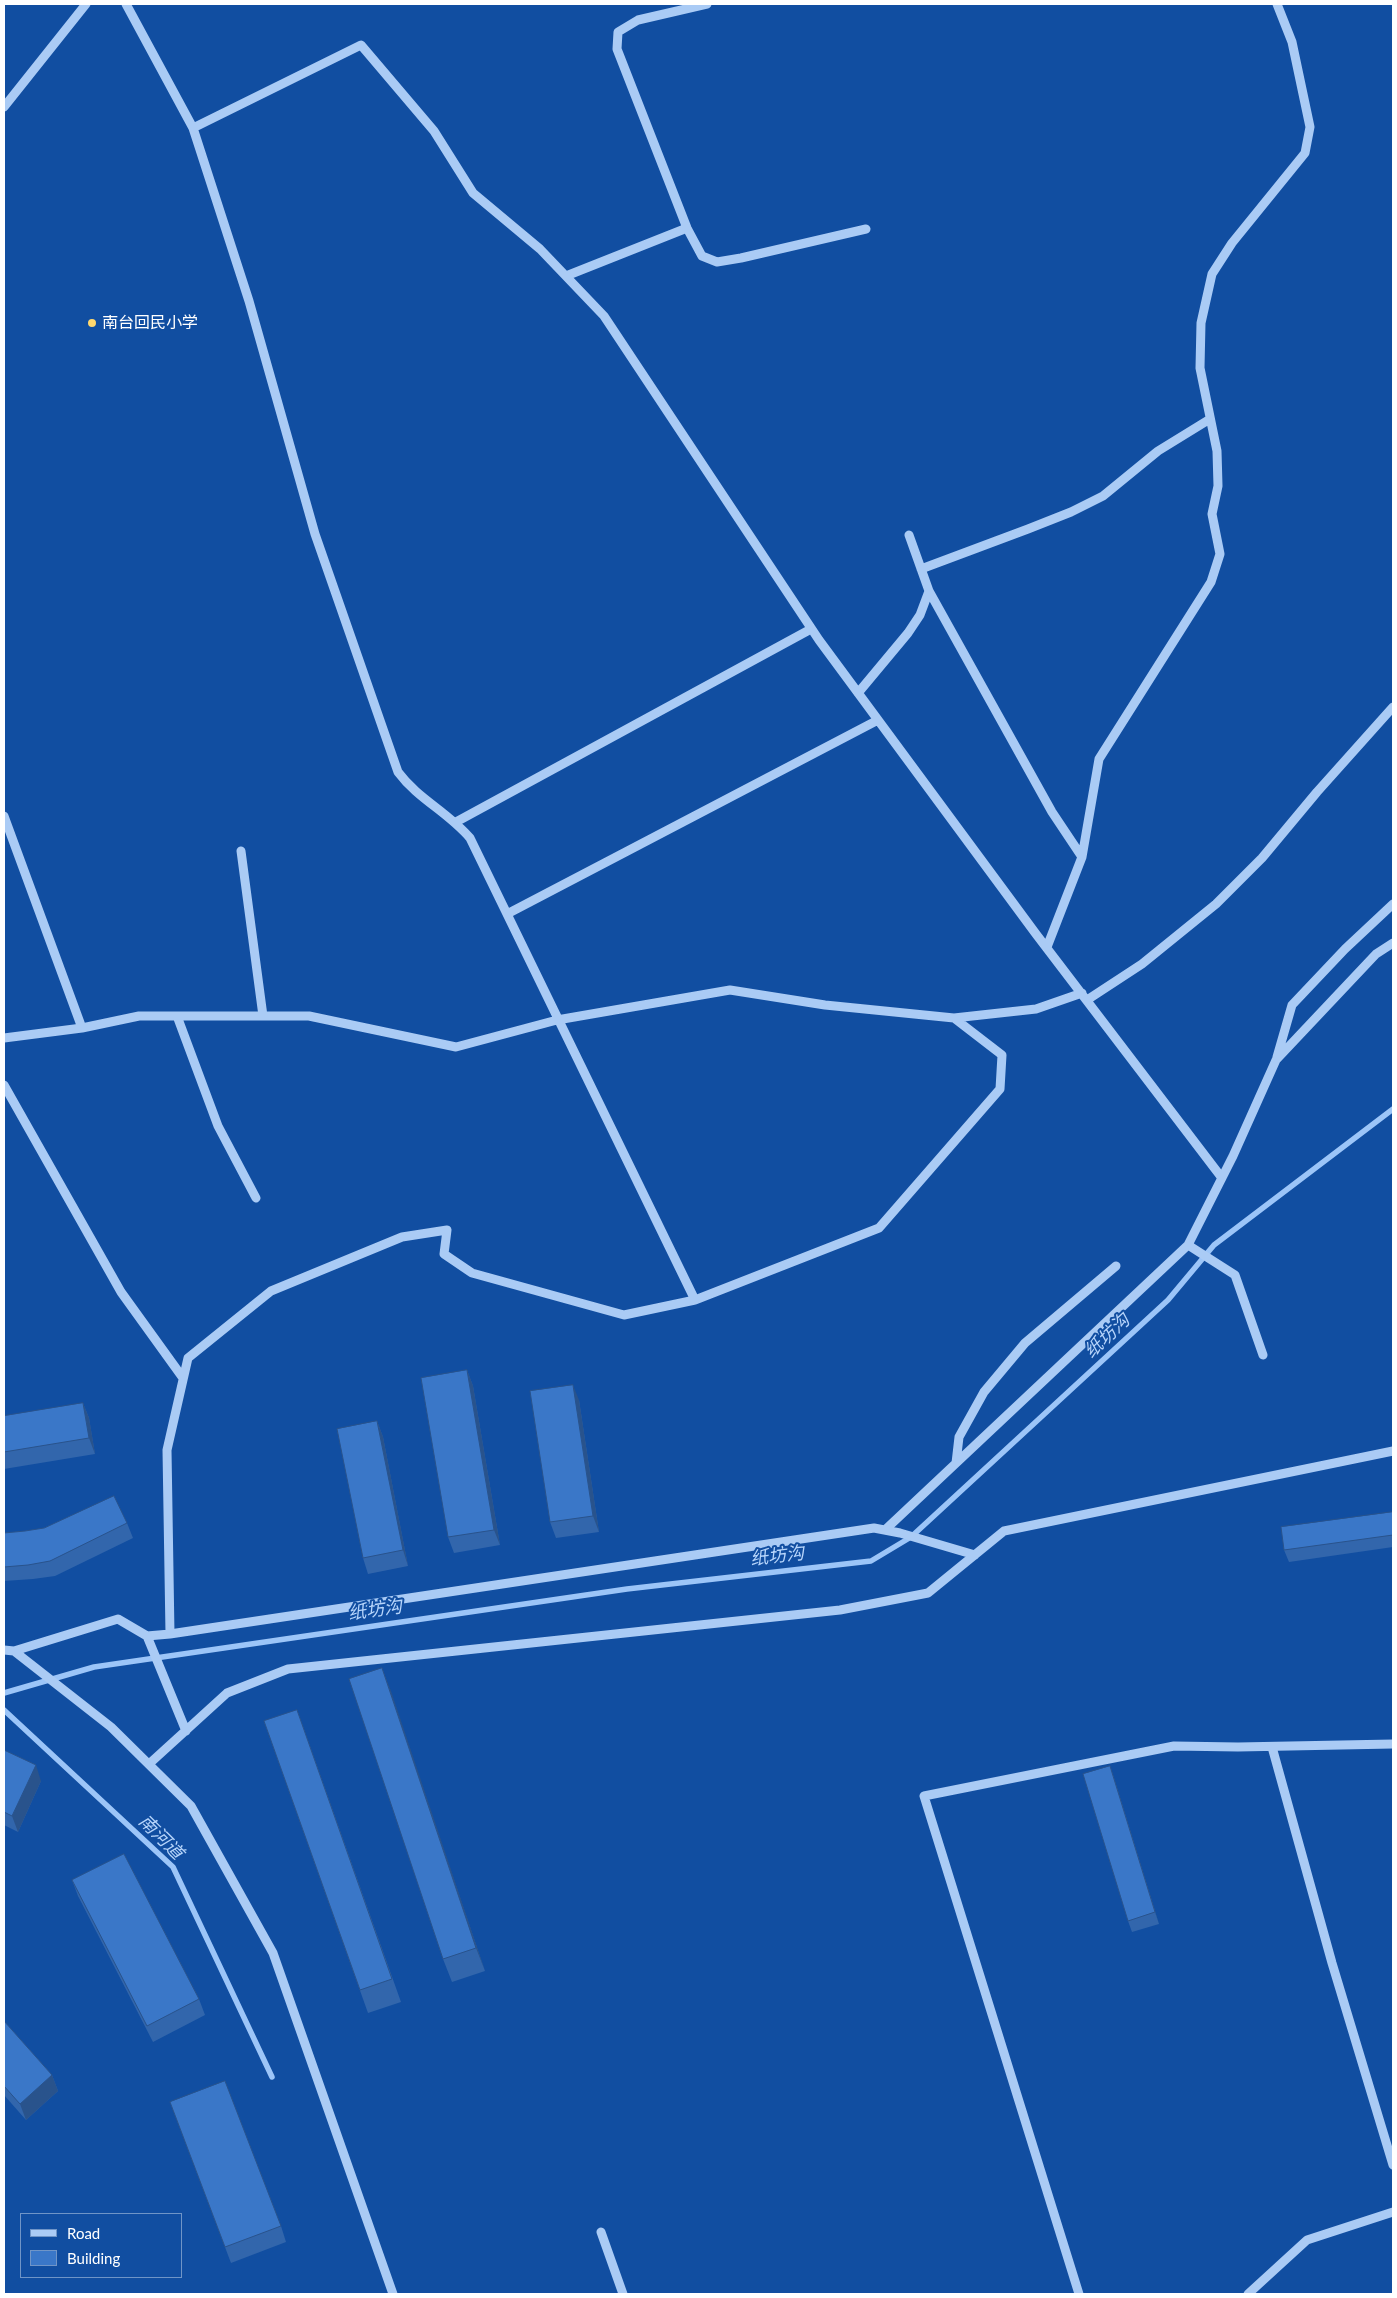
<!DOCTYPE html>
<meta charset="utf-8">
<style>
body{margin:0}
#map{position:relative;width:1397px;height:2298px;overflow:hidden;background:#114ea1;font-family:Lato,sans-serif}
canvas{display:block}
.frame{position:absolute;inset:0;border:5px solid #fff;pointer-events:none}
.legend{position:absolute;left:20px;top:2213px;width:162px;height:65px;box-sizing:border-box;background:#114ea1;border:1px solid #7095c7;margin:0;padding:6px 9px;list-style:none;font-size:15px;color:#fff}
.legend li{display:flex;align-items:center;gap:10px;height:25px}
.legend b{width:25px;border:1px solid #7095c7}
</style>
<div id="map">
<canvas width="1397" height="2298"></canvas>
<div class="frame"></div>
<ul class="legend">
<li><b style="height:6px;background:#aacbf5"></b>Road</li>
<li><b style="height:14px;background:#3a77c8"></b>Building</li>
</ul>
</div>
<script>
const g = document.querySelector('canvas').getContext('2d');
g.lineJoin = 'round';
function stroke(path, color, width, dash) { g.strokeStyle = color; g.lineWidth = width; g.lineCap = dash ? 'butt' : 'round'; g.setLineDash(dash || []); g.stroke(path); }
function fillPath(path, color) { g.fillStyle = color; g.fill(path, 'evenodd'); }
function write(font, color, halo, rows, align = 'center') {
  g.font = font + ' Lato,"Noto Sans SC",sans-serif'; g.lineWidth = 4; g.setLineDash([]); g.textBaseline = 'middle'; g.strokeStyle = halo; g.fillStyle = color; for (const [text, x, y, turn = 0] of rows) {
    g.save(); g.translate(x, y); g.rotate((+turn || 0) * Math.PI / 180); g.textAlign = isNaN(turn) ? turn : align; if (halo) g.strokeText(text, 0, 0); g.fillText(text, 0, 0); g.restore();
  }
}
stroke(new Path2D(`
 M4 1693 94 1667 627 1589 871 1561 911 1537 1168 1300 1214 1245 1393 1109
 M4 1710 173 1867 272 2077`), '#9cc5f8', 5.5);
stroke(new Path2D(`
 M126 4 193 128 249 301 315 534 398 772C418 799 448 812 470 838L695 1300 879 1228 1000 1089 1002 1055 954 1018
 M707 4 638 20 618 32 617 49 687 228 702 256 717 262 741 258 866 229
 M4 107 86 4
 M193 128 361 45 434 131 473 193 540 249 604 316 819 640 1036 934 1222 1178
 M566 276 687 228
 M909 535 929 591 1052 812 1082 857
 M921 569 1028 529 1071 512 1103 496 1158 451 1210 419
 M858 693 908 633 920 615 929 591
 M4 816 82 1028
 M456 822 811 629
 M241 851 263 1016
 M507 914 878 720
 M1047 947 1082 857 1099 759 1211 582 1220 554 1212 514 1218 486 1217 451 1200 368 1201 323 1212 274 1232 243 1305 153 1310 127 1292 42 1277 4
 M1087 1000 1142 964 1216 904 1262 858 1317 792 1393 707
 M177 1016 218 1126 256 1198
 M4 1038 82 1028 139 1016H309L456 1047 557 1020 730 990 825 1005 954 1018 1036 1009 1082 993
 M1277 1057 1292 1005 1345 949 1393 904
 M4 1085 121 1292 183 1378
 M1188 1245 1233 1156 1276 1060 1376 954 1393 943
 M956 1463 959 1437 984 1392 1025 1343 1116 1266
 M886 1529 1188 1245 1235 1275 1263 1355
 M170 1634 167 1450 188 1358 271 1291 402 1237 447 1230 444 1254 472 1273 624 1315 695 1300
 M147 1636 186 1731
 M4 1650 14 1651 111 1727 191 1806 273 1953 393 2294
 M14 1651 118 1619 147 1636 170 1634 874 1528 900 1533 975 1555
 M1272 1747 1332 1963 1393 2165
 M149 1764 227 1693 288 1669 840 1610 928 1593 1004 1531 1393 1451
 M601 2232 623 2294
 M1079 2294 924 1796 1174 1746 1238 1747 1393 1744
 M1248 2294 1307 2240 1393 2212`), '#aacbf5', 9);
fillPath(new Path2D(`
 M467 1370 473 1386 500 1545 454 1553 448 1537Z
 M579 1400 599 1532 556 1538 550 1522Z
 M83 1403 89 1418 95 1454 4 1469V1416Z
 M377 1421 383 1437 408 1566 368 1574 363 1558Z
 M1393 1512V1547L1289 1562 1284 1550Z
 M127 1523 133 1538 55 1576 33 1579 4 1581V1533Z
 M382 1668 485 1971 452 1982 443 1959Z
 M297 1710 401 2002 368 2013 264 1721Z
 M4 1750 41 1781 18 1832 4 1825Z
 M1110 1766 1114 1778 1159 1924 1132 1932 1128 1921Z
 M72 1880 199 1999 205 2015 153 2042 78 1896Z
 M4 2021 52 2075 58 2091 26 2120 4 2095Z
 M170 2102 281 2226 286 2242 231 2263Z`), '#3266ac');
fillPath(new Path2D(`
 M467 1370 473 1386 500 1545 494 1530Z
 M573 1385 579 1400 599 1532 593 1516Z
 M83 1403 89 1418 95 1454 89 1438Z
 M377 1421 383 1437 408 1566 403 1550Z
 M382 1668 391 1691 485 1971 476 1948Z
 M36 1765 41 1781 18 1832 12 1816Z
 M1110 1766 1114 1778 1159 1924 1155 1912Z
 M52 2075 58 2091 26 2120 20 2104Z`), '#29538c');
const building = new Path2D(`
 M467 1370 494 1530 448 1537 421 1378Z
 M573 1385 593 1516 550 1522 530 1391Z
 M83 1403 89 1438 4 1452V1416Z
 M377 1421 403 1550 363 1558 337 1429Z
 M114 1496 127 1523 50 1561 28 1565 4 1567V1533L25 1531 44 1528Z
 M1393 1512V1535L1284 1550 1281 1527Z
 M382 1668 476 1948 443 1959 349 1679Z
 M297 1710 392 1979 360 1990 264 1721Z
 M4 1750 36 1765 12 1816 4 1812Z
 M1110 1766 1155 1912 1128 1921 1083 1774Z
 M124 1854 199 1999 147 2026 72 1880Z
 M4 2021 52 2075 20 2104 4 2086Z
 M225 2081 281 2226 225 2247 170 2102Z`);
fillPath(building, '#3a77c8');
stroke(building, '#29538c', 1);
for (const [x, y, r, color] of [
 [92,323,5,"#ffd86e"]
]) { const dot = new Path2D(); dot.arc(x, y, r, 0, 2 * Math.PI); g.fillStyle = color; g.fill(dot); stroke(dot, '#114ea1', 2); }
write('16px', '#fff', '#114ea1', [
 ["南台回民小学",102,323]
], 'left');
write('italic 18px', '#b7d5fb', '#114ea1', [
 ["纸坊沟",1107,1336,-43],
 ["纸坊沟",777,1556,-7],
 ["纸坊沟",375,1610,-8],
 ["南河道",161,1837,45]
]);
</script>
